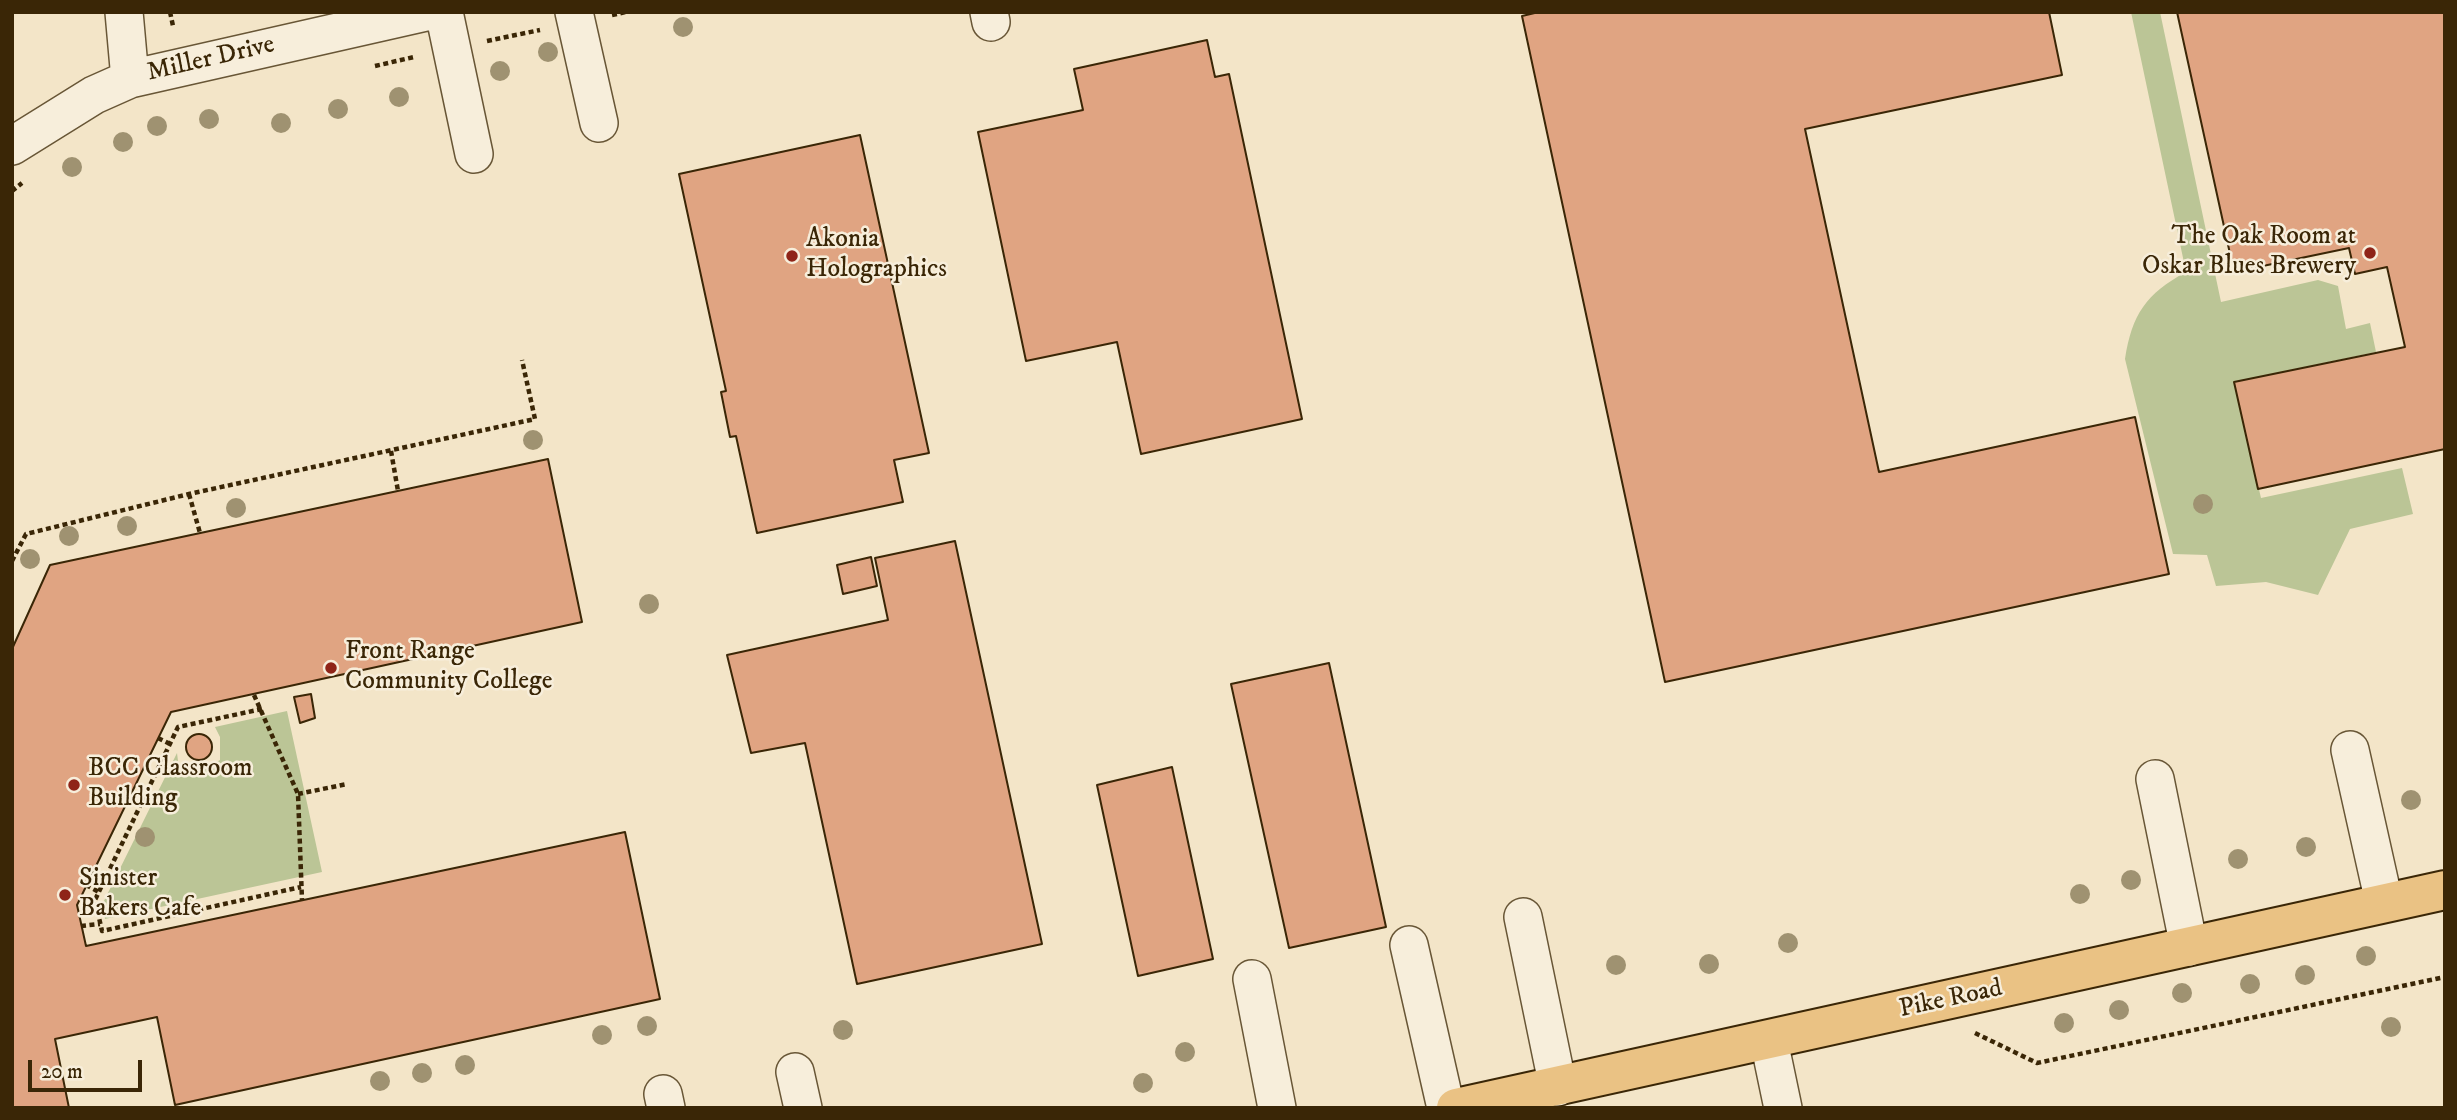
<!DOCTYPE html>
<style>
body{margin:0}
#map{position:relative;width:2457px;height:1120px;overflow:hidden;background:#f3e5c8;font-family:"IM FELL DW Pica",serif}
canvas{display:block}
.frame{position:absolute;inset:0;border:14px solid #3a2606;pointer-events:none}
.scale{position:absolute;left:28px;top:1060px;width:114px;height:32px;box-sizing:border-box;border:4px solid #3a2606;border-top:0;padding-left:9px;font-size:21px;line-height:24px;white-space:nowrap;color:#3a2606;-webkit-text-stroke:5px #f7eedb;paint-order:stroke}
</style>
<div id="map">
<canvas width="2457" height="1120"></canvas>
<div class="frame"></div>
<div class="scale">20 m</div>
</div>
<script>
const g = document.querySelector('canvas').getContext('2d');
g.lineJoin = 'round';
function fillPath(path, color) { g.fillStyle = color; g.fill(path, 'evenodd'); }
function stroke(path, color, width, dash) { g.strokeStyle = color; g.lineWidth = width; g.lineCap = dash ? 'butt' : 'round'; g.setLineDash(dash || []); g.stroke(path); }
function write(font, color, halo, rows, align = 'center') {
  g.font = font + ' "IM FELL DW Pica",serif'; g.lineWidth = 5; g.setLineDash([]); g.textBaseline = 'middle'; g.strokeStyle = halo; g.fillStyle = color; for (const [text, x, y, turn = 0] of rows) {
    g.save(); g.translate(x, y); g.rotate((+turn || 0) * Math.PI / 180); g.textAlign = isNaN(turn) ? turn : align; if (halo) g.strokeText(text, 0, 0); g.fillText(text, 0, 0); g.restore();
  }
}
fillPath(new Path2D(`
 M2131 12H2160L2221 302 2318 280 2338 286 2346 329 2370 323 2376 352 2234 382 2261 498 2402 468 2413 514 2350 529 2318 595 2266 582 2216 586 2207 555 2173 554 2125 359C2132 314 2146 294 2186 272Z
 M287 711 322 872 105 919 102 905 177 753 178 761 185 767 202 771 220 760V737L215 727Z`), '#bbc596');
const building = new Path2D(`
 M1539 12H2049L2062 75 1805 129 1879 472 2135 417 2169 574 1665 682 1522 16Z
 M2177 12H2445V449L2258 489 2234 382 2405 347 2387 267 2355 274 2349 248 2234 272Z
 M1207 40 1215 77 1229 74 1302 419 1141 454 1117 342 1026 361 978 132 1083 110 1074 69Z
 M860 135 929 453 894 460 903 502 757 533 736 436 730 437 721 392 726 391 679 174Z
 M548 459 582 622 171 712 77 905 86 946 625 832 660 999 175 1105 157 1017 55 1039 69 1108H12V649L50 565Z
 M955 541 1042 944 857 984 805 743 751 753 727 655 888 620 875 558Z
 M871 557 877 586 843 594 837 565Z
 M1329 663 1386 927 1289 948 1231 684Z
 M311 694 315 718 300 723 294 697Z
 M186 747a13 13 0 1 1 26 0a13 13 0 1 1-26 0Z
 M1172 767 1213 959 1138 976 1097 785Z`);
fillPath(building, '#e0a482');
stroke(building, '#3a2606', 2);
const minor = new Path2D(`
 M124 12 130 79
 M444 12 474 154
 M574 12 599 123
 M989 12 991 22
 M12 146 94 95 130 79 426 12
 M2350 750 2384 902
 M2155 779 2189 947
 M1523 917 1558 1087
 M1409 945 1446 1108
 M1252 979 1277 1108
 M1769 1041 1783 1108
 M795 1072 803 1108
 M663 1094 666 1108`);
const major = new Path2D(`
 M1456 1108 2445 890`);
stroke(minor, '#685636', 40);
stroke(major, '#3a2606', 42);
stroke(new Path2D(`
 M170 12 173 26
 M612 15 626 12
 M487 41 540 30
 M375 66 414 57
 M12 191 22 183
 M391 451 398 491
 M189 494 200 533
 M12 561 26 534 189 494 535 419 522 360
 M254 695 298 794 302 900
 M262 709 178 727 95 900 102 931 301 887
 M158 738 170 744
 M298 794 347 784
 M86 885 99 892
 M81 926 100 924
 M1975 1033 2037 1063 2445 977`), '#3a2606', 4.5, [5, 3.5]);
stroke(minor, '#f7eedb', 37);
stroke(major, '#eac284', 38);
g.fillStyle = '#9f9271';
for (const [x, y] of [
 [683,27],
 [548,52],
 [500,71],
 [399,97],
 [338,109],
 [209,119],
 [281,123],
 [157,126],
 [123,142],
 [72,167],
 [533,440],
 [2203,504],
 [236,508],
 [127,526],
 [69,536],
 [30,559],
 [649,604],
 [2411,800],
 [145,837],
 [2306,847],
 [2238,859],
 [2131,880],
 [2080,894],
 [1788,943],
 [2366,956],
 [1709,964],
 [1616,965],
 [2305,975],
 [2250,984],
 [2182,993],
 [2119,1010],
 [2064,1023],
 [647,1026],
 [2391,1027],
 [843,1030],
 [602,1035],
 [1185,1052],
 [465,1065],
 [422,1073],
 [380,1081],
 [1143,1083]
]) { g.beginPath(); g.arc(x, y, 10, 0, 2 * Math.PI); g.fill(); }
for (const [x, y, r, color] of [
 [2370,253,7,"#8f2418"],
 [792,256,7,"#8f2418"],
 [331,668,7,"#8f2418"],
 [74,785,7,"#8f2418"],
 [65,895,7,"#8f2418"]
]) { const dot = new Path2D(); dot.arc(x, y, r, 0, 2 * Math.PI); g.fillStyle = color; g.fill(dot); stroke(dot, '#f7eedb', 2.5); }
write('26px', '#3a2606', '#f7eedb', [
 ["Miller Drive",211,60,-13],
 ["Pike Road",1951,1000,-12]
]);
write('26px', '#3a2606', '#f7eedb', [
 ["The Oak Room at",2356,238,"right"],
 ["Oskar Blues Brewery",2356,268,"right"],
 ["Akonia",806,241],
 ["Holographics",806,271],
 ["Front Range",345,653],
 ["Community College",345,683],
 ["BCC Classroom",88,770],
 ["Building",88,800],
 ["Sinister",79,880],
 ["Bakers Cafe",79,910]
], 'left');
</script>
